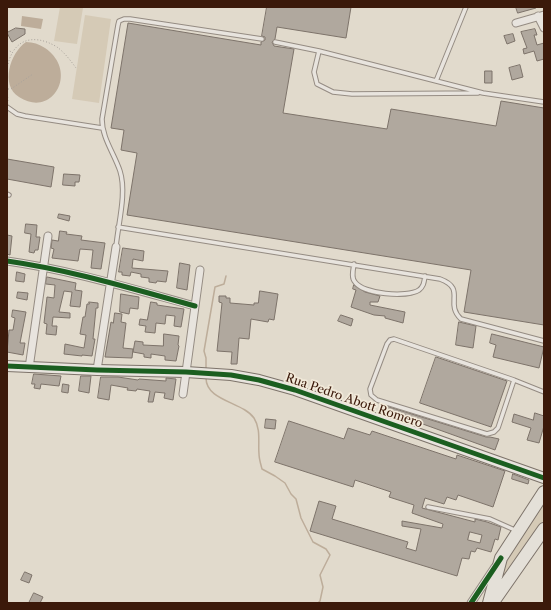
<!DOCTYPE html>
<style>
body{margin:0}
#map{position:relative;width:551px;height:610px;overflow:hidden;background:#e1dacc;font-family:"Libre Caslon Text",serif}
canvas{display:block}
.frame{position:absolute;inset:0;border:8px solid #3b190a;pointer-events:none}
</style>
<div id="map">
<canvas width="551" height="610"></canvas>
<div class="frame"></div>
</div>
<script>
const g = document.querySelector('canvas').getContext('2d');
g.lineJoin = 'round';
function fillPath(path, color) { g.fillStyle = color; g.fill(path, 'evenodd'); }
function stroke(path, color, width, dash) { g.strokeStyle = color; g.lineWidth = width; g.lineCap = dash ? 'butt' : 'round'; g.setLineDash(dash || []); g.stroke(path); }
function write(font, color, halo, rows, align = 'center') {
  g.font = font + ' "Libre Caslon Text",serif'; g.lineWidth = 3.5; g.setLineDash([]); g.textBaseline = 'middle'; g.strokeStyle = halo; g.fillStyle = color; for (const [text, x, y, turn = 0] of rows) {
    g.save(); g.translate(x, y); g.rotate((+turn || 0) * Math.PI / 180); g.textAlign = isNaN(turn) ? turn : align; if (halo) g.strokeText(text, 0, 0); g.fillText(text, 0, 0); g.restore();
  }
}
fillPath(new Path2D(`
 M60 7 83 8 77 44 54 41Z
 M85 15 111 19 99 103 72 99Z
 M544 498V522L500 586 502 566Z`), '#d5cab6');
fillPath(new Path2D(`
 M22 16 43 19 41 29 21 26Z
 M26 42C33 42 39 44 45 48 79 71 53 119 19 97 0 85 10 53 26 42Z`), '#bdad9a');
stroke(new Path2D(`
 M206 368V358L204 351 215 287 224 284 226 276
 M206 378C206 401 243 402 254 418 261 429 258 442 259 454 259 459 261 465 262 469L275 476 285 483 291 494 296 499 301 518 313 542 326 549 330 555 320 575 323 587 320 601 318 603`), '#bdad9a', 1.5);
const building = new Path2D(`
 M267 7H351L346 38 277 27 275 39 272 42 274 46 294 49 283 113 387 129 391 109 496 126 501 101 544 108V325L464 312 471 270 127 215 137 153 121 150 124 130 111 128 128 23 261 45V42L265 40V37L262 36Z
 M516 7H535L536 8 518 13Z
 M16 28 25 29V34L12 42 7 33Z
 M535 29 537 35H534L537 45 544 43V59L537 61 534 51 524 54 523 49 527 48 521 32Z
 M513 34 515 41 507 44 504 36Z
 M520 65 523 77 512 80 509 68Z
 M485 71H492V83H485Z
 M7 159 54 167 51 187 7 179Z
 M64 174 80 175 79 182H75V186L63 185Z
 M59 214 70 216 69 221 58 218Z
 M26 224 37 225 36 237H40L38 250H35L34 253 29 252 31 234 25 233Z
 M60 231 67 232 66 234 82 236 81 240 105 243 101 269 91 268 93 250 80 249 78 261 52 258 54 249 51 248 52 240 58 241Z
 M7 235 12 236 10 255 7 254Z
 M123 248 144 251 143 261 133 259 132 268 168 271 166 282 157 281 156 283 149 282V278L141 277V274L131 272 130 276 122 275V272H119Z
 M180 263 190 265 187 290 177 288Z
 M17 272 25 274 24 282 16 281Z
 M47 277 76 283 75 290 82 291 80 307 70 306 72 292 64 291 59 312 70 313V318L53 317 52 326H57L56 335 46 334 47 324 44 323 47 297 54 298 55 285 46 284Z
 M354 285 365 292 380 296 378 302H370V305L405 312 403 323 385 318V316L374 315 351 307 356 290 353 289Z
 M260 291 278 294 274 320 269 319 268 322 251 319 249 339 239 338 237 364H231L232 352 217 351 222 303 219 302V296H226V298H230V303L254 305V303H258Z
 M18 292 28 293 27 300 17 298Z
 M121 294 139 297 138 309 130 308 129 314 120 312Z
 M89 302 98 303V308H96L93 339H95L92 356 82 355V356L64 354 65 344 84 348 86 335 80 334 83 317H85L87 304H89Z
 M151 302 157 303V305L184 309 181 327 174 326 175 316 166 315 165 324 156 323 155 333 145 332 146 326 139 325 140 319 147 320Z
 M13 310 26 312 20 343H25L23 355 7 352 9 330H13L15 318 12 317Z
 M115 313 122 314 121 322 126 323 123 348 133 349 132 358 105 357 111 322 113 323Z
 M341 315 353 319 351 326 338 321Z
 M459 322 476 326 473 348 456 345Z
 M164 334 179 336 178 345 179 346 176 361 165 360V356L151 354V358L144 357V354L133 352 135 341 143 342V345L163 346Z
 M492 334 544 347 539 368 493 357 496 345 490 343Z
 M436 357 507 381 491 427 420 403Z
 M34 374 61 376 59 386 41 384 40 389 34 388 35 384H32Z
 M81 376H91L89 393 79 391Z
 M101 377H118L138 380 139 379 166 381V378L176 379 173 400 164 398 165 393H164L155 392 153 402H148L150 391 137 389 136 391 127 390 128 388 111 385 109 400 98 398Z
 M63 384 69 385 68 393 62 392Z
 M386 406 486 437H490L499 439 495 450 420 423 422 420 385 410Z
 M535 413 544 416V426L539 443 527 440 531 428 512 422 514 414 533 420Z
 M266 419 276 420 275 429 265 428Z
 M289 421 344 439 348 428 370 435 372 431 456 459 457 455 505 471 493 507 458 495 456 500 447 497 444 504 425 498 422 508 475 522V519L487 522 501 527 498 540 495 539 491 552 477 548 475 552 471 551 469 559 462 558 457 576 310 531 319 501 336 506 332 519 408 542 406 548 416 551 421 529 402 526V521L442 528 443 524 412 513 414 505 389 497 391 492 355 480 353 487 275 462ZM470 532 482 535 480 543 468 540Z
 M513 474 529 480 528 484 512 479Z
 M25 572 32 575 29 583 21 580Z
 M34 593 43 597 40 603H29Z`);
fillPath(building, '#b0a89e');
stroke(building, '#7d736a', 1);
const lane = new Path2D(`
 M275 42 319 51 483 93 544 102
 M319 51 314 72 317 84 333 92 352 94 478 93
 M436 81 466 7
 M7 107 17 114 25 116 102 128
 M7 194 9 195
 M118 227 440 279C467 289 444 303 461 319L544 341
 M116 247C118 224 127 193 120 171 114 153 102 138 102 119L118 25 119 21 124 19H130L262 39
 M354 264C353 270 351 278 355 282 363 294 407 298 419 290 424 286 424 282 425 276
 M514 380 498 428 494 432 487 434 377 400 371 395 370 389 387 344 390 340 394 339 514 380 544 392
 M428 507 490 519 517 531`);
const street = new Path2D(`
 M538 16 544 28
 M516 23 544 15
 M7 261C71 270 133 289 195 306
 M29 368 48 236
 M97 370 116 247
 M183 394 200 270
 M471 603 495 567`);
const secondary = new Path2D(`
 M7 366 97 370 186 372 231 375 259 380 295 390 544 478`);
const highway = new Path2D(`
 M493 602 544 529
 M489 603 501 558 544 492`);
stroke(lane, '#958c83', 5.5);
stroke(street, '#958c83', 9);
stroke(secondary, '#7d736a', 12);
stroke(highway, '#7d736a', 14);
stroke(new Path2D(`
 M7 50 12 52
 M7 70C11 40 32 32 57 47 64 52 71 61 76 68
 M7 85 8 103
 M8 89H11L33 74`), '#a7a19a', 1, [1, 2]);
stroke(lane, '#e8e4de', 3.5);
stroke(street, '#e8e4de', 7);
stroke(secondary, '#e8e4de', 10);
stroke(highway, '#e4e0d8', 12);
stroke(new Path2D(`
 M7 261C71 270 133 289 195 306
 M7 366 97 370 186 372 231 375 259 380 295 390 544 478
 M471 603 501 558`), '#1b5e20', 5);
write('12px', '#3b190a', '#f1e9d9', [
 ["Rua Pedro Abott Romero",354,401,19]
]);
</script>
